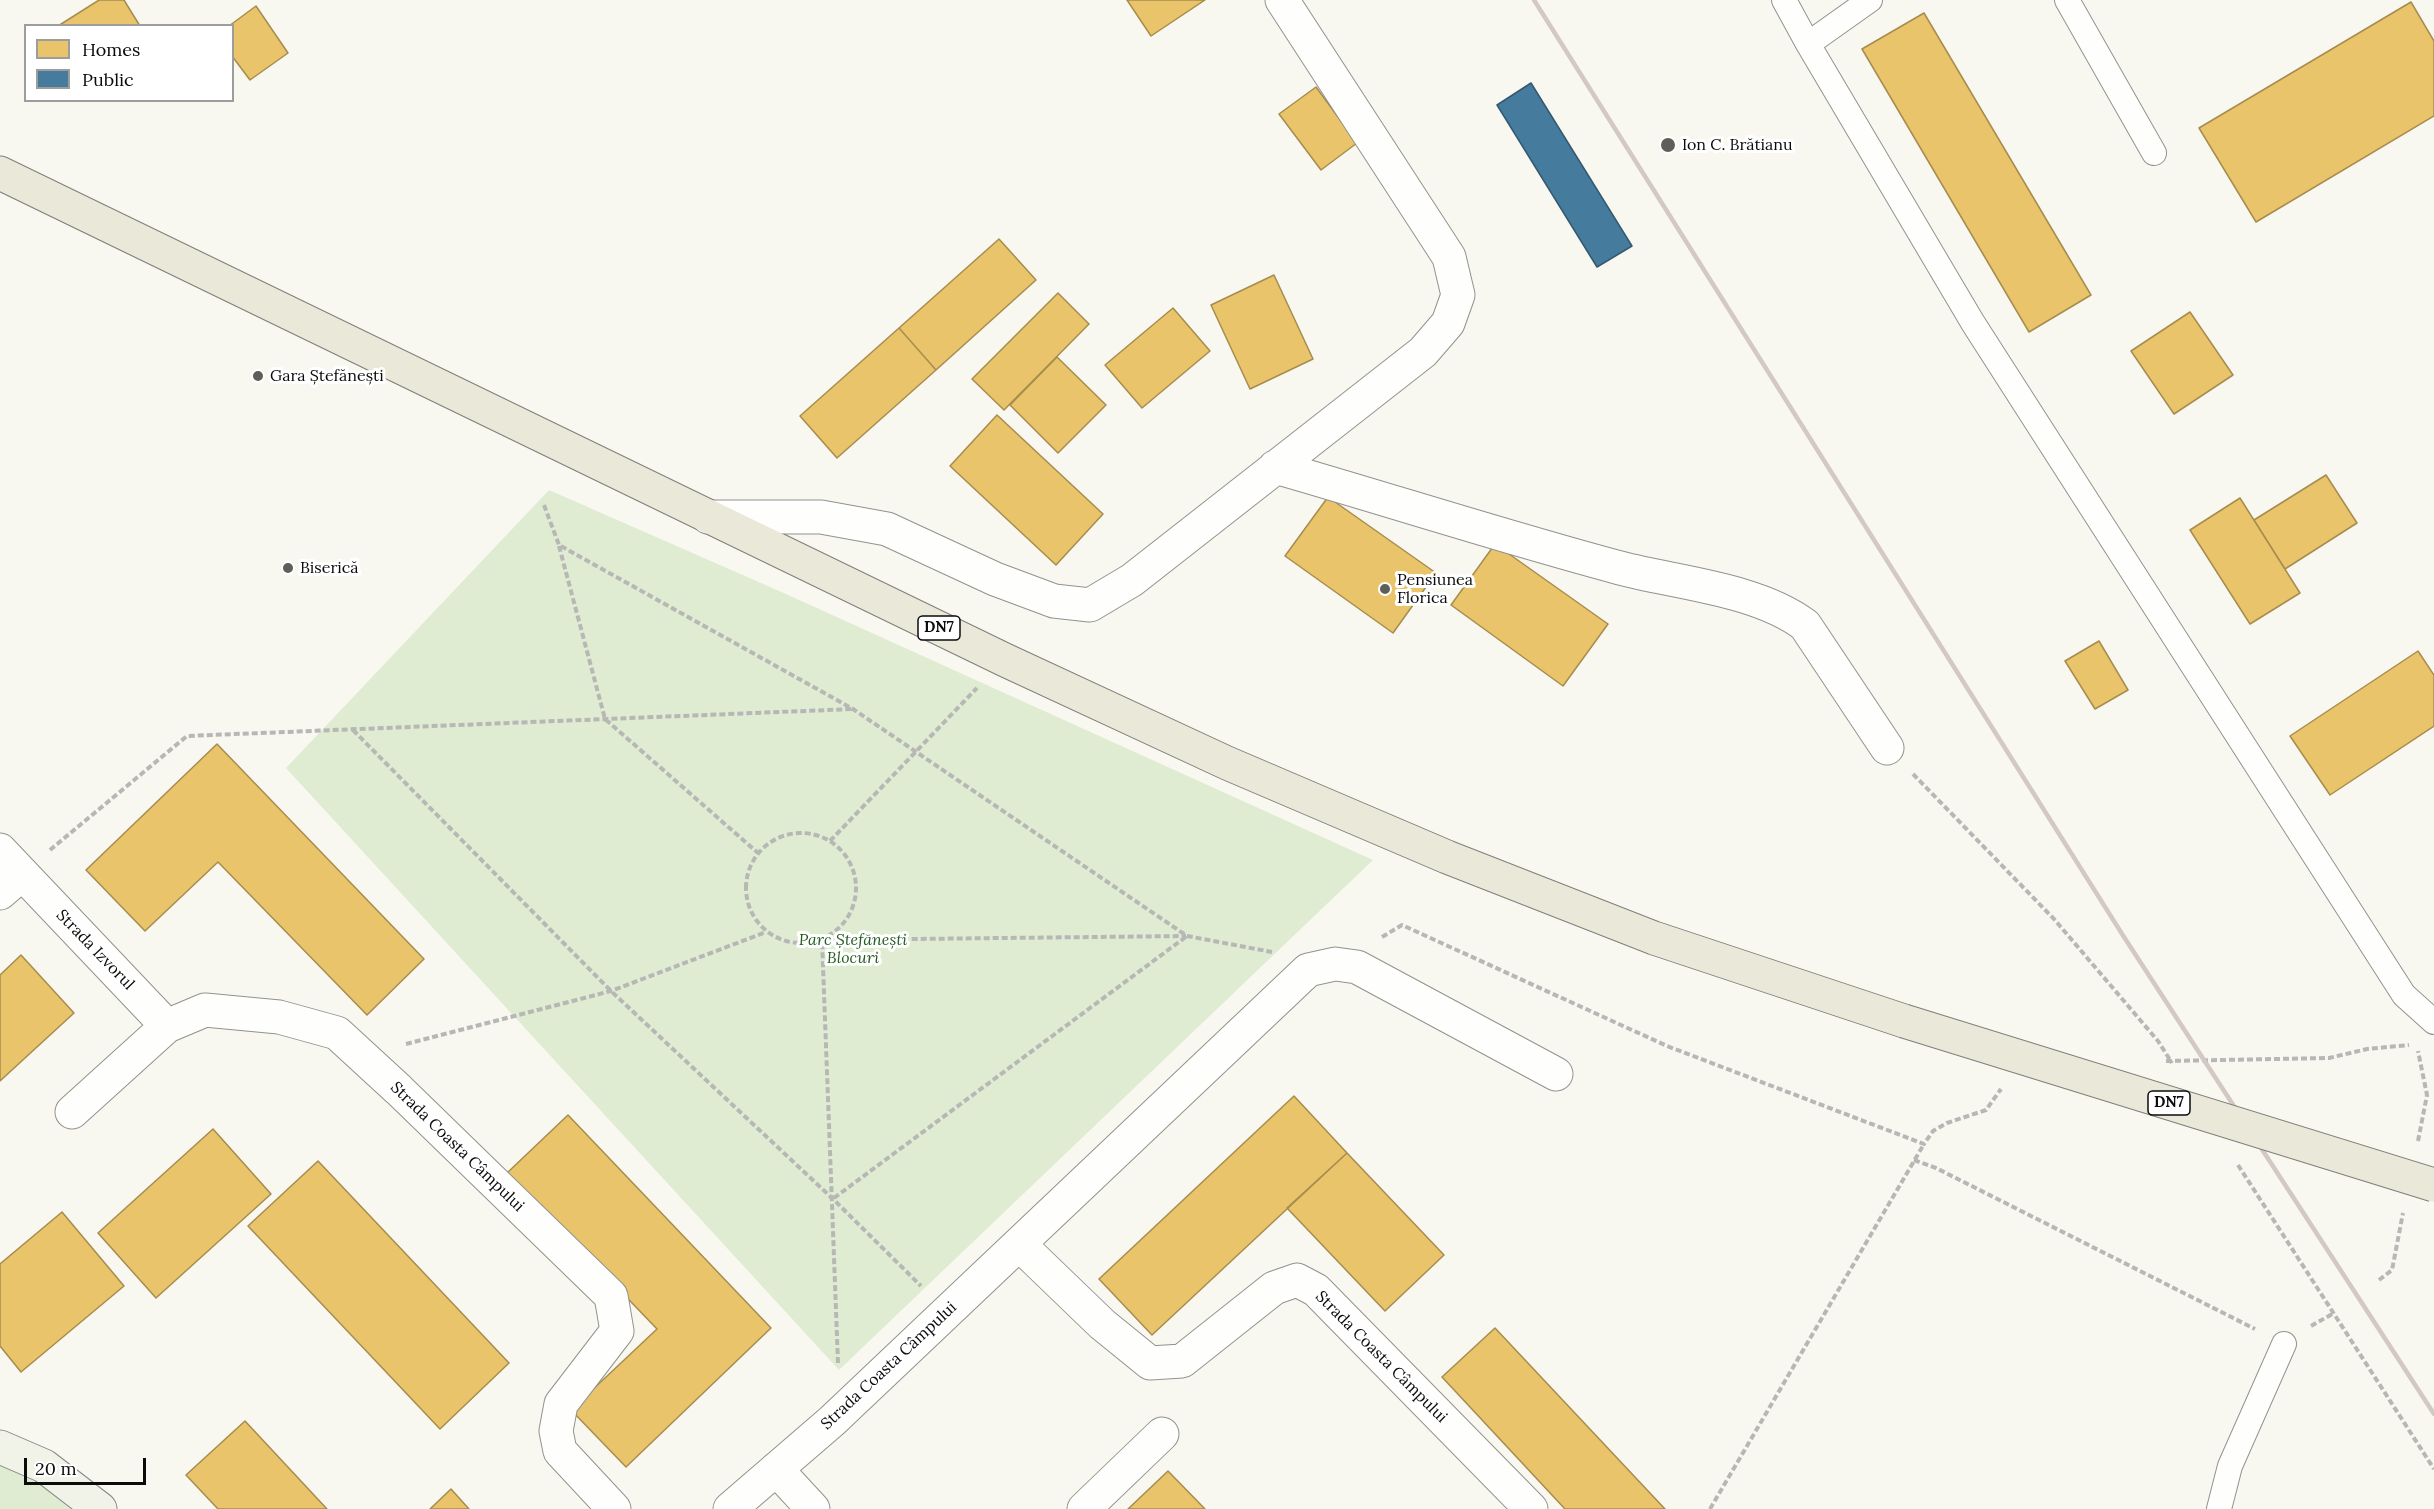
<!DOCTYPE html>
<meta charset="utf-8">
<style>
body{margin:0}
#map{position:relative;width:2434px;height:1509px;overflow:hidden;background:#f9f8f0;font-family:Lora,serif}
canvas{display:block}
.legend{position:absolute;left:24px;top:24px;width:210px;height:78px;box-sizing:border-box;background:#fff;border:2px solid #9d9d9d;margin:0;padding:8px 10px;list-style:none;font-size:18px;color:#0b0b0b}
.legend li{display:flex;align-items:center;gap:12px;height:30px}
.legend b{width:30px;border:2px solid #9d9d9d}
.scale{position:absolute;left:24px;top:1458px;width:122px;height:27px;box-sizing:border-box;border:3px solid #0b0b0b;border-top:0;padding-left:8px;font-size:18px;line-height:21px;white-space:nowrap;color:#0b0b0b;-webkit-text-stroke:4px #fff;paint-order:stroke}
</style>
<div id="map">
<canvas width="2434" height="1509"></canvas>
<ul class="legend">
<li><b style="height:16px;background:#e9c46a"></b>Homes</li>
<li><b style="height:16px;background:#457b9d"></b>Public</li>
</ul>
<div class="scale">20 m</div>
</div>
<script>
const g = document.querySelector('canvas').getContext('2d');
g.lineJoin = 'round';
function fillPath(path, color) { g.fillStyle = color; g.fill(path, 'evenodd'); }
function stroke(path, color, width, dash) { g.strokeStyle = color; g.lineWidth = width; g.lineCap = dash ? 'butt' : 'round'; g.setLineDash(dash || []); g.stroke(path); }
function write(font, color, halo, rows, align = 'center') {
  g.font = font + ' Lora,serif'; g.lineWidth = 6; g.setLineDash([]); g.textBaseline = 'middle'; g.strokeStyle = halo; g.fillStyle = color; for (const [text, x, y, turn = 0] of rows) {
    g.save(); g.translate(x, y); g.rotate((+turn || 0) * Math.PI / 180); g.textAlign = isNaN(turn) ? turn : align; if (halo) g.strokeText(text, 0, 0); g.fillText(text, 0, 0); g.restore();
  }
}
fillPath(new Path2D(`
 M549 490 786 594 1373 860 839 1370 286 768Z
 M0 1456 87 1509H0Z`), '#dfecd2');
const homes = new Path2D(`
 M99 0H124L140 26H58Z
 M1127 0H1205L1151 36Z
 M2411 2 2434 41V116L2256 222 2199 128Z
 M256 6 288 53 250 80 232 56V26H229Z
 M1924 13 2091 295 2029 332 1862 49Z
 M1316 87 1357 143 1321 170 1279 114Z
 M999 239 1036 280 936 370 899 328Z
 M1274 275 1313 359 1250 389 1211 305Z
 M1058 293 1089 324 1004 410 972 379Z
 M1173 308 1210 351 1142 408 1105 365Z
 M2190 312 2233 375 2174 414 2131 351Z
 M899 328 936 370 837 458 800 416Z
 M1057 357 1106 405 1058 453 1010 405Z
 M997 415 1103 514 1056 565 950 466Z
 M2326 475 2357 523 2285 569 2254 520Z
 M1328 497 1436 573 1393 633 1285 556Z
 M2240 498 2300 593 2250 624 2190 530Z
 M1495 544 1608 624 1563 686 1451 605Z
 M2099 641 2128 690 2095 709 2065 661Z
 M2418 651 2434 675V726L2330 795 2290 736Z
 M217 744 424 959 367 1015 218 862 145 931 86 870Z
 M21 955 74 1013 0 1081V975Z
 M1294 1096 1347 1153 1152 1335 1099 1279Z
 M568 1115 771 1328 626 1467 571 1410 657 1329 507 1173Z
 M213 1129 271 1194 156 1298 98 1233Z
 M1347 1153 1444 1255 1385 1311 1287 1208Z
 M318 1161 509 1363 440 1429 248 1226Z
 M62 1212 124 1286 21 1372 0 1346V1264Z
 M1495 1328 1665 1509H1565L1442 1377Z
 M245 1421 327 1509H218L186 1475Z
 M1168 1471 1205 1509H1128Z
 M451 1489 469 1509H430Z`);
fillPath(homes, '#e9c46a');
stroke(homes, '#a68c4e', 1.5);
const public = new Path2D(`
 M1531 83 1632 246 1597 267 1497 105Z`);
fillPath(public, '#457b9d');
stroke(public, '#345971', 1.5);
const lane = new Path2D(`
 M1784 0 1808 44 1973 323 2404 995 2434 1022
 M2067 0 2154 153
 M1808 44 1870 0
 M2219 1509 2230 1466 2284 1344`);
const street = new Path2D(`
 M1275 467C1390 500 1504 537 1620 568 1677 583 1757 589 1805 625L1887 748
 M708 517H821L887 529 995 579 1054 601 1090 605 1132 580 1423 352 1448 323 1458 295 1449 257 1282 0
 M0 850 167 1026
 M0 893 22 874
 M72 1112 167 1026 205 1010 279 1017 337 1033 399 1090 611 1296 617 1331 561 1404 556 1431 560 1451 614 1509
 M1019 1244 1102 1324 1150 1363 1182 1361 1274 1288 1297 1280 1316 1290 1531 1509
 M776 1469 813 1509
 M730 1509 832 1421 1308 970 1335 964 1357 967 1556 1074
 M1084 1509 1162 1434`);
const secondary = new Path2D(`
 M0 1447 44 1466 100 1509`);
const primary = new Path2D(`
 M0 173 1005 660 1227 763 1447 857 1654 938 1904 1021`);
stroke(lane, '#92928e', 26);
stroke(street, '#92928e', 35);
stroke(secondary, '#898885', 35);
stroke(primary, '#7f7f7b', 35);
stroke(new Path2D(`
 M544 505 559 545 853 709 1187 936 1272 952
 M559 546 605 719 758 853
 M353 730 611 991 833 1199 921 1286
 M1913 774 2054 919 2158 1041 2172 1063
 M746 888a55 55 0 1 1 110 0a55 55 0 1 1-110 0Z
 M830 841 977 688
 M50 850 187 736 853 709
 M1382 937 1402 925 1667 1046 1924 1144 1933 1131 1947 1123 1986 1110 2001 1089
 M406 1044 611 991 766 932
 M2166 1061 2329 1058 2367 1049 2409 1045
 M2418 1141 2427 1095 2418 1051
 M1914 1160 1936 1168 2255 1329
 M2238 1165 2434 1469
 M834 1198 1187 936
 M2379 1280 2392 1270 2403 1213
 M2311 1326 2334 1313
 M838 1363 822 940 1186 936
 M1710 1509 1924 1144`), '#b7b7b5', 4, [6, 3]);
stroke(lane, '#fefefd', 24);
stroke(street, '#fefefd', 33);
stroke(secondary, '#f2f3e8', 33);
stroke(primary, '#eae8d9', 33);
stroke(new Path2D(`
 M1534 0 2124 937 2434 1414`), '#d4c8c5', 4.5);
const primaryBridge = new Path2D(`
 M1904 1021 2434 1185`);
stroke(primaryBridge, '#7f7f7b', 35, []);
stroke(primaryBridge, '#eae8d9', 33);
for (const [x, y, r, color] of [
 [1668,145,8,"#5e5e5b"],
 [258,376,6,"#5e5e5b"],
 [288,568,6,"#5e5e5b"],
 [1385,589,6,"#5e5e5b"]
]) { const dot = new Path2D(); dot.arc(x, y, r, 0, 2 * Math.PI); g.fillStyle = color; g.fill(dot); stroke(dot, '#fff', 2); }
for (const [x, y, w] of [
 [939,628,42],
 [2169,1103,42]
]) { const box = new Path2D(); box.roundRect(x - w / 2, y - 12, w, 24, 4.5); g.fillStyle = '#fff'; g.fill(box); stroke(box, '#0b0b0b', 1.5); }
write('bold 15px', '#0b0b0b', null, [
 ["DN7",939,628],
 ["DN7",2169,1103]
]);
write('16px', '#0b0b0b', '#fff', [
 ["Ion C. Brătianu",1682,145],
 ["Gara Ștefănești",270,376],
 ["Biserică",300,568],
 ["Pensiunea",1397,580],
 ["Florica",1397,598]
], 'left');
write('italic 16px', '#265b23', '#fff', [
 ["Parc Ștefănești",853,940],
 ["Blocuri",853,958]
]);
write('16px', '#0b0b0b', '#fff', [
 ["Strada Izvorul",95,950,46],
 ["Strada Coasta Câmpului",457,1147,44],
 ["Strada Coasta Câmpului",1381,1357,45],
 ["Strada Coasta Câmpului",889,1366,-43]
]);
</script>
